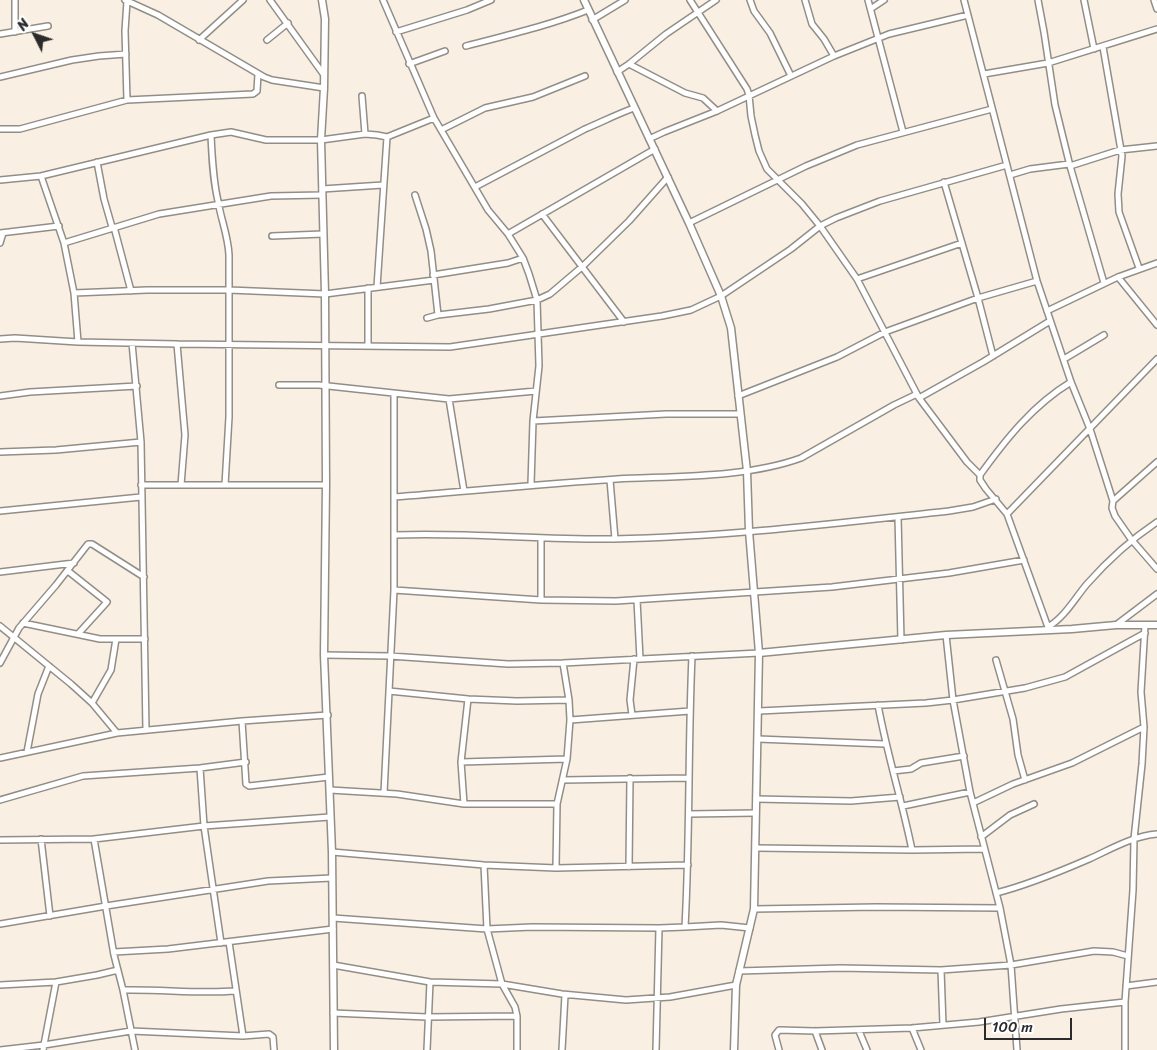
<!DOCTYPE html>
<style>
body{margin:0}
#map{position:relative;width:1157px;height:1050px;overflow:hidden;background:#f9f0e3;font-family:Sriracha,sans-serif}
canvas{display:block}
.north{position:absolute;left:10px;top:10px;width:50px;height:50px;-webkit-text-stroke:4px #fff;paint-order:stroke;rotate:311deg;font-size:14px;font-weight:700;line-height:20px;text-align:center;color:#2b2b2b}
.north::after{content:'';display:block;margin:auto;width:18px;height:22px;background:#2b2b2b;clip-path:polygon(50% 0,100% 100%,50% 72%,0 100%)}
.scale{position:absolute;left:984px;top:1018px;width:88px;height:22px;box-sizing:border-box;border:2px solid #2b2b2b;border-top:0;padding-left:6px;font-size:15px;line-height:18px;white-space:nowrap;color:#2b2b2b;-webkit-text-stroke:4px #fff;paint-order:stroke}
</style>
<div id="map">
<canvas width="1157" height="1050"></canvas>
<div class="north">N</div>
<div class="scale">100 m</div>
</div>
<script>
const g = document.querySelector('canvas').getContext('2d');
g.lineJoin = 'round';
function stroke(path, color, width, dash) { g.strokeStyle = color; g.lineWidth = width; g.lineCap = dash ? 'butt' : 'round'; g.setLineDash(dash || []); g.stroke(path); }
const minor = new Path2D(`
 M125 0 158 15 264 77 272 80 324 88
 M270 0 324 75
 M383 0 434 118 488 210 508 234 523 258 529 274 537 300 539 366 533 421 531 484
 M690 0 747 89 749 95 751 116 755 135 759 151 767 169 802 204 820 226 857 279 919 398 967 462 980 475V480L986 489 1007 514 1049 630
 M750 0 754 11 770 33 791 76
 M805 0 812 24 824 39 834 56
 M868 0 903 132
 M964 0 1037 281 1071 382 1090 429 1113 501 1112 508 1115 516 1131 539 1157 569
 M1038 0 1044 32 1055 105 1070 166 1104 283
 M1084 0 1094 49
 M1154 0 1157 9
 M127 1 125 31 127 100
 M872 8 884 0
 M592 20 625 0
 M15 32V0
 M396 32 467 10 491 0
 M0 34 48 26
 M199 40 243 0
 M267 40 288 23
 M466 46C507 35 548 26 588 10
 M1103 47 1122 156 1118 194 1119 212 1139 268
 M409 64 445 51
 M629 64 685 93 703 98 717 111
 M617 72 629 64 666 34 716 0
 M984 74 1048 63 1157 29
 M0 77 72 60 99 56 126 54
 M362 96 365 134
 M0 129H20L127 100 253 94 257 91 258 74
 M441 130 485 108 533 97 585 76
 M211 135C212 158 213 180 218 201 221 220 228 235 229 255V417L225 485
 M649 139 664 132 717 111 834 56 889 34 968 15
 M97 162 104 199 112 227
 M1070 166 1120 150 1157 146
 M1010 175 1030 169 1069 164
 M41 176 64 243 74 293 78 342
 M0 180 41 176 211 135 231 132 266 140H321L365 134 377 135 387 137 434 118
 M944 182 978 298 993 356
 M475 187 585 129C602 122 617 114 634 108
 M322 189 383 185
 M415 195 426 229 431 251 438 315
 M542 214 624 322
 M689 223 806 166 857 145 992 109
 M114 227 131 291
 M0 233 59 226
 M508 234 655 149
 M272 236 323 234
 M0 243 3 233
 M64 243 159 214 271 196 322 195
 M433 275 508 263 523 258
 M1118 277 1157 325
 M857 279 962 243
 M377 287 387 137
 M74 293 147 290H229L325 294 434 280
 M1047 311 1118 277 1157 263
 M427 318 438 315 489 309 537 300 550 294 583 266 629 221 668 177
 M0 339 15 338 78 342 177 344 450 347 662 316 691 310 721 296 791 249 820 226 836 218 880 201 1007 165
 M132 343 141 442 146 730
 M177 344 185 435 181 485
 M368 346V288
 M1064 359 1104 335
 M279 385H319L449 399 536 391
 M0 396 30 392 137 386
 M738 396 837 357 885 332 978 298 1037 281
 M919 398 983 362 1050 321
 M449 399 464 491
 M533 421 666 414H740
 M0 452 56 450 141 442
 M980 475C1006 439 1033 405 1071 382
 M610 480 615 539
 M141 485H326
 M394 497C469 491 543 484 617 479 675 476 746 478 801 458L894 405 917 394
 M1113 501 1157 462
 M0 511 141 497
 M1007 514 1157 359
 M898 517 901 640
 M394 535C467 532 540 540 614 539 726 537 838 523 949 511L973 507 996 499
 M541 538V600
 M68 571 107 602 78 634
 M0 572 74 563
 M394 590 541 600 616 601 832 587 949 573 1024 560
 M637 600 640 659
 M23 623 100 639H145
 M1116 625 1157 594
 M0 626 71 684 92 703 117 733
 M1048 627C1065 617 1075 598 1087 584 1109 559 1130 540 1157 522
 M946 635 953 700 970 792 1000 908 1011 965 1017 1050
 M324 655 390 656 508 664 563 663 759 653
 M996 660 1013 719 1018 755 1025 780
 M0 663 19 628 56 585 88 544H92L144 577
 M389 691 468 699 517 701 569 700
 M92 703 111 670 116 639
 M878 705C887 754 902 801 912 850
 M759 711 926 703 953 700 1025 688 1065 677 1145 633
 M632 715 630 700 634 659
 M570 720 690 711
 M242 721 246 784 249 786 329 777
 M758 739 885 744
 M27 752 38 694 49 666
 M0 758 117 733 242 721 328 715
 M461 762 567 759
 M200 768 204 826 221 943
 M893 771 911 769 921 763 964 756
 M563 780 688 778
 M330 790 397 794 464 804H557
 M384 793 394 590V394
 M756 799 851 801 900 797
 M0 800 83 776 200 768 246 762
 M973 803 1013 784 1072 763 1144 727
 M464 804 461 762 468 699
 M903 806 970 792
 M689 814 756 813
 M981 837 1010 815 1034 804
 M41 839 50 916
 M94 839 114 955 123 990 135 1050
 M0 840 94 839 204 826 330 817
 M756 848 912 850 984 849
 M332 852 484 865 556 868 688 865
 M484 865 487 929 502 984 515 1007 517 1016V1050
 M629 867 630 778
 M556 868 557 804 567 759 570 720 569 700 563 663
 M996 893C1028 885 1059 872 1089 859 1111 849 1133 836 1157 834
 M754 909 876 907 1000 908
 M333 918 487 929 532 927 659 928
 M0 924 106 906 268 881 332 878
 M685 927 721 925 750 928
 M229 942 243 1036
 M114 952 168 949 333 929
 M333 965 430 982 502 984 562 994 626 1000 670 997 736 985
 M941 970 943 1025
 M739 971 840 968 941 970 1011 965 1094 951 1113 952 1128 956
 M56 982 97 975 118 970
 M0 985 56 982 43 1050
 M1126 986 1157 982
 M123 990C161 989 198 994 235 991
 M333 1013 427 1017 517 1016
 M912 1028 921 1050
 M815 1031 822 1050
 M859 1031 867 1050
 M0 1050 44 1045 131 1031 243 1036 269 1034 273 1037 274 1050
 M427 1050 430 982
 M562 1050 565 995
 M656 1050 659 928 685 927C690 836 688 746 692 656
 M779 1050 775 1035 779 1030 815 1031 912 1028 979 1022 1061 1009 1125 1002
 M1125 1050V1002L1133 890 1134 839 1142 764 1144 727 1141 692 1145 625`);
const tertiary = new Path2D(`
 M322 0 325 19 324 88 321 140 325 294 326 485 324 655 332 852 334 1050
 M584 0 689 223 721 296 731 328 747 471 749 531 759 653 754 909 736 985 734 1050
 M759 653 946 635 1072 629 1116 625H1157`);
stroke(minor, '#928e87', 8);
stroke(tertiary, '#928e87', 9);
stroke(minor, '#fff', 5);
stroke(tertiary, '#fff', 6);
</script>
